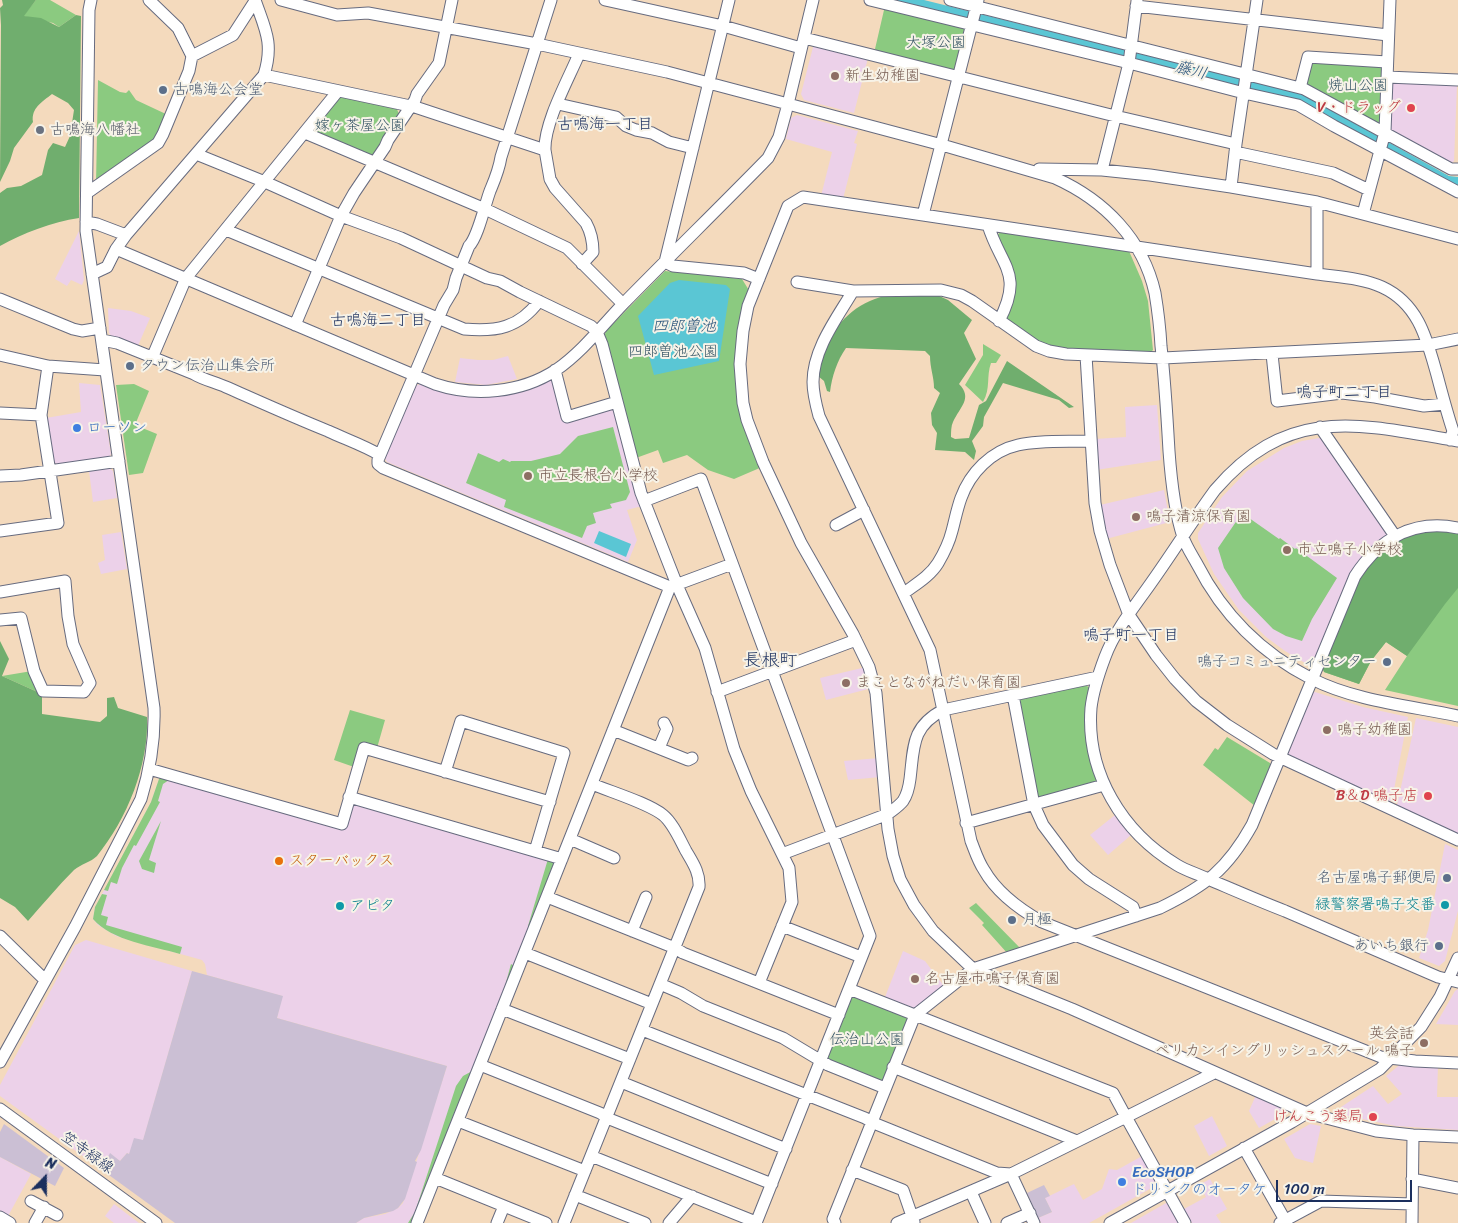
<!DOCTYPE html>
<meta charset="utf-8">
<style>
body{margin:0}
#map{position:relative;width:1458px;height:1223px;overflow:hidden;background:#f4dabd;font-family:Sriracha,sans-serif}
canvas{display:block}
.north{position:absolute;left:20px;top:1153px;width:50px;height:50px;-webkit-text-stroke:4px #f7f3e8;paint-order:stroke;rotate:22deg;font-size:14px;font-weight:700;line-height:20px;text-align:center;color:#1b2f5e}
.north::after{content:'';display:block;margin:auto;width:18px;height:22px;background:#1b2f5e;clip-path:polygon(50% 0,100% 100%,50% 72%,0 100%)}
.scale{position:absolute;left:1276px;top:1180px;width:136px;height:22px;box-sizing:border-box;border:2px solid #1b2f5e;border-top:0;padding-left:6px;font-size:15px;line-height:18px;white-space:nowrap;color:#1b2f5e;-webkit-text-stroke:4px #f7f3e8;paint-order:stroke}
</style>
<div id="map">
<canvas width="1458" height="1223"></canvas>
<div class="north">N</div>
<div class="scale">100 m</div>
</div>
<script>
const g = document.querySelector('canvas').getContext('2d');
g.lineJoin = 'round';
function fillPath(path, color) { g.fillStyle = color; g.fill(path, 'evenodd'); }
function stroke(path, color, width, dash) { g.strokeStyle = color; g.lineWidth = width; g.lineCap = dash ? 'butt' : 'round'; g.setLineDash(dash || []); g.stroke(path); }
function write(font, color, halo, rows, align = 'center') {
  g.font = font + ' Sriracha,"Klee One",sans-serif'; g.lineWidth = 4; g.setLineDash([]); g.textBaseline = 'middle'; g.strokeStyle = halo; g.fillStyle = color; for (const [text, x, y, turn = 0] of rows) {
    g.save(); g.translate(x, y); g.rotate((+turn || 0) * Math.PI / 180); g.textAlign = isNaN(turn) ? turn : align; if (halo) g.strokeText(text, 0, 0); g.fillText(text, 0, 0); g.restore();
  }
}
fillPath(new Path2D(`
 M816 45 868 58 854 113 804 100 801 94 813 47Z
 M1391 82 1457 85 1454 161 1450 164 1392 133 1389 127Z
 M797 115 858 131 854 143 857 144 843 199 821 196 832 152 786 139 791 118Z
 M79 231 84 280 82 285 71 280 67 286 55 279Z
 M108 308 131 311 150 318 137 348 112 337 109 333Z
 M508 356 517 379 486 385 455 382 460 358 478 360H493Z
 M550 380 555 382 564 421 612 408 616 411 643 508 638 507 627 510 637 540 628 562 387 462 385 458 415 386 420 384 449 394 482 398 519 392Z
 M79 383 100 385 111 454 108 458 57 464 52 461 46 418 81 412Z
 M1157 405 1161 460 1096 470 1095 439 1126 437 1125 407Z
 M1319 438 1323 439 1388 532V537L1315 666H1310L1285 651 1266 637 1239 610 1214 574 1198 539V533L1222 497 1247 471 1284 448 1302 441Z
 M109 468 113 471 117 498 93 502 89 471Z
 M1164 490 1170 522 1106 539 1100 505Z
 M121 532 127 569 101 574 98 563 105 560 102 535Z
 M866 667 872 688 826 700 820 678Z
 M1315 692 1363 707 1408 717 1392 800 1385 803 1288 757 1286 753 1311 693Z
 M1416 718 1458 727V836L1399 809 1397 805Z
 M879 758 881 777 848 780 844 761Z
 M160 776 344 829 351 804 356 803 553 860 556 867 413 1223H356L364 1218 385 1214 398 1208 403 1203 447 1066 277 1018 282 996 207 975 205 964 202 960 116 936 98 925 93 919 95 907 151 802Z
 M1115 815 1131 835 1108 855 1090 835Z
 M1445 844 1458 850V911L1445 961 1439 966 1419 958 1428 930Z
 M86 940 192 971 143 1141 129 1154 127 1153 120 1161 110 1154 102 1170 0 1096V1085L75 945Z
 M903 951 925 961 944 986 917 1007 914 1008 885 997Z
 M1458 989V1025L1436 1024 1455 991Z
 M1402 1063 1438 1065 1437 1097H1458V1130L1396 1126 1343 1115 1341 1107 1373 1086 1388 1104 1402 1094 1386 1076Z
 M1256 1095 1285 1107 1284 1114 1259 1128 1249 1111Z
 M1212 1116 1227 1146 1209 1156 1194 1126Z
 M1310 1124 1321 1126 1313 1163 1295 1158 1284 1139Z
 M1144 1155 1158 1182 1157 1185 1089 1223H1041L1038 1218 1052 1212 1045 1198 1074 1184 1083 1200 1102 1189 1109 1169 1117 1170Z
 M0 1157 31 1174 7 1218 0 1214Z
 M1210 1179 1227 1209 1216 1215 1221 1223H1192L1184 1209 1206 1197 1199 1185Z
 M1166 1203 1171 1205 1181 1223H1131Z
 M114 1204 139 1223H114L105 1216Z`), '#ecd1e9');
fillPath(new Path2D(`
 M192 971 283 996 277 1018 447 1066 421 1150 415 1161 417 1162 405 1199 398 1208 393 1211 364 1218 356 1223H175L102 1170 110 1153 120 1161 127 1153 129 1154 134 1138 143 1140Z
 M4 1124 64 1168 55 1186 0 1157V1132Z
 M1044 1185 1050 1196 1045 1198 1052 1212 1038 1218 1027 1193Z`), '#cbbfd4');
fillPath(new Path2D(`
 M36 0H50L76 15 59 27 53 23 23 16Z
 M888 8 965 27 967 30 957 70 954 71 877 52 875 49 884 10Z
 M1314 60 1384 67 1382 122 1377 124 1306 85 1309 63Z
 M98 80 120 92 126 93 129 90 136 100 168 115 159 137 96 184Z
 M339 96 396 107 399 114 373 156 313 130Z
 M1001 231 1129 251 1142 281 1148 301 1153 350 1150 353 1064 350 1041 343 1006 321V317L1010 307 996 237Z
 M665 271 742 279 750 292 736 364 762 467 734 479 708 470 687 455 663 463 658 450 636 458 604 337 606 331Z
 M983 344 1001 355 996 363H991C986 377 991 388 983 402L965 385 983 355Z
 M134 384 149 391 135 425 157 434 143 473 129 475 116 385Z
 M613 427 630 492 626 500 610 504 612 508 593 513 596 523 587 526 582 538 504 507 506 500 466 483 478 453 499 462 503 459 510 462 511 461H531L560 454 578 436Z
 M1242 513 1279 539 1280 538 1295 549 1296 548 1337 578 1312 619 1302 641 1286 636 1273 629 1243 598 1224 568 1218 548Z
 M1458 532V706L1385 690 1407 656 1386 642 1371 661 1359 684 1324 672Z
 M32 671 42 694 2 676Z
 M1084 684 1090 688 1097 779 1095 784 1040 799 1036 798 1017 701 1019 697Z
 M350 710 385 720 377 748 361 743 354 767 334 760Z
 M1227 737 1270 763 1272 766 1255 806 1203 765 1215 748 1218 750Z
 M160 776 169 780 163 784 158 801 160 802 136 846 134 845 122 868 117 884 111 882 108 891 104 890 151 802Z
 M161 821 149 860 156 863 154 873 142 869 139 861Z
 M548 859 553 860 556 867 499 1008 511 964 514 966 530 927 528 926Z
 M102 894 107 895 101 915 108 917 106 925 182 947 180 954C153 946 112 941 93 919L95 907Z
 M976 903 1022 950 1008 954 982 925 984 923 969 908Z
 M855 995 907 1016 908 1020 884 1081 880 1083 826 1058 851 997Z
 M474 1070 413 1223H408L415 1212 456 1086 463 1076Z`), '#8bca80');
fillPath(new Path2D(`
 M2 0H36L24 16 41 18 59 27 76 15 81 16 79 218C52 222 23 233 0 246V193L7 188 21 186 42 175 48 150 53 143 65 147 70 136 74 110 68 103 52 94C42 102 31 108 33 122L14 148 10 161 0 182 1 25 0 8 3 5Z
 M935 294 948 300 972 320 964 333 976 359 959 384C973 398 960 407 953 422 951 426 951 432 951 437L955 439 969 438 979 405 986 401 1007 361 1074 407 1069 408 1059 400 1003 383 984 417 983 426 972 441 976 451 974 460 965 452 935 450 937 433 932 425 931 413 940 393 934 388C934 377 930 368 930 356L925 351 846 348C837 361 832 376 830 392L827 391 824 381 818 376C820 367 821 358 824 350 835 323 857 302 885 296 901 292 919 295 935 294Z
 M1424 530 1458 532V588L1445 604 1407 656 1386 642 1371 661 1359 684 1324 672 1322 668 1359 578 1366 565 1392 542Z
 M0 641 9 659 2 676 42 694V714L100 722 107 716V698L114 697 118 708 147 717C149 765 127 819 97 856 91 862 81 864 74 870 58 886 43 904 28 921L15 907 0 898Z`), '#70ae6e');
fillPath(new Path2D(`
 M888 0H924L1302 94 1449 176 1458 177V185L1451 184 1299 101Z
 M679 280 726 285 730 289 719 361 654 375 638 316 670 283Z
 M599 531 631 544 626 557 594 543Z`), '#5ac6d4');
const minor = new Path2D(`
 M551 0 501 157C499 170 495 179 490 191 485 204 478 237 469 246L456 278 453 290 444 305 378 460V464L383 468 670 587 732 564
 M605 0 723 26 801 48
 M729 0 665 262 673 266 744 273 759 279
 M813 0 788 104 942 145 1055 178C1104 200 1143 239 1155 293 1158 311 1160 328 1161 346 1165 381 1167 416 1169 451 1171 479 1174 510 1183 537 1186 546 1192 555 1197 564 1223 615 1261 653 1312 679 1355 701 1411 706 1458 716
 M870 0 1129 63 1244 93 1298 105 1334 126 1458 192
 M950 0 1304 89 1451 169H1458
 M1136 6 1388 35
 M804 38 1115 116 1236 144
 M192 56 233 35 255 1
 M264 75 415 107 545 150 550 179 555 188 586 223C591 232 593 241 593 252L582 264
 M1387 77 1458 80
 M1300 88 1308 57 1387 62
 M558 104 616 117 626 126 636 130 652 133 669 142 693 148
 M305 133 485 209 567 248 623 304
 M545 150C544 123 568 80 579 54
 M1235 152 1333 173 1369 190
 M196 154 265 182 341 216 401 238 487 278 500 281 520 292 591 326 597 332 602 344 641 493 677 585 705 648 734 749 751 791 789 868 792 902 759 983
 M1039 169 1102 170 1150 175 1231 187 1317 202 1458 239
 M1102 170 1129 63 1137 1
 M1231 187 1236 144 1257 0
 M87 193 158 143 163 134 189 71 192 56 178 28 149 0
 M1317 202V274
 M1363 214 1385 132 1390 0
 M923 215 978 0
 M86 222 97 224 126 235
 M988 225C1001 267 1024 273 999 321
 M226 230 464 329C496 332 519 328 539 301
 M116 249 435 384C474 397 521 393 556 370 582 352 602 326 623 304 671 255 720 207 768 158L779 137 788 104 667 72 537 44 368 13 337 15 281 0
 M92 274 107 267 116 249 126 235 264 75C274 43 265 29 255 0
 M797 282 853 291 941 290 961 295 972 301 1036 346 1049 351 1066 354 1163 358 1428 345 1458 339
 M853 291C837 318 813 349 813 382 813 394 816 405 819 416L930 650 971 841C975 851 978 861 984 870 997 893 1019 909 1042 922L1381 1057 1415 1061 1458 1063
 M0 299 73 329 82 331 100 328
 M295 325 341 216 354 193 385 147 388 140 415 100 417 94 439 63 452 0
 M102 340 117 343 194 374C204 380 215 382 226 387 260 402 293 417 328 431 345 439 363 445 380 455
 M1272 354 1277 401 1342 393 1375 397 1424 406 1445 404
 M0 355 48 366 105 370
 M1086 355 1095 503 1100 531 1110 565 1129 615 1156 655 1175 679 1196 701 1227 725 1273 754 1458 840
 M152 358 186 278 338 91
 M555 370 567 417 617 402
 M0 413 41 415
 M1320 427 1395 536
 M1450 440 1453 431C1447 413 1442 394 1437 375 1427 340 1419 304 1382 287 1363 278 1338 277 1317 274L803 197 788 206 748 306 743 331 740 364 743 403 747 420 763 462 801 543 853 634 869 667 876 693 888 829 893 856 900 879 914 905 933 931 973 969 1072 1009 1307 1113 1376 1131 1413 1135 1458 1137
 M1458 441C1359 424 1289 404 1215 490 1193 520 1173 552 1151 583 1135 606 1115 630 1105 657 1099 673 1093 690 1091 708 1086 773 1122 832 1177 865 1187 871 1198 874 1208 879 1234 890 1259 901 1285 911 1336 933 1387 955 1438 977L1458 982
 M0 476 21 475 119 461
 M644 501 701 479 870 936 756 1223
 M836 525 864 510
 M0 531 58 523 41 415 48 366
 M0 592 65 581 68 616 73 644 90 683 84 692 43 691 34 671 21 618 0 620
 M904 593C916 584 930 576 938 563 944 553 949 543 952 531 955 520 957 509 961 498 970 473 991 451 1018 445 1041 440 1067 442 1091 441
 M717 692 856 640
 M1013 695 1034 805 1043 825 1073 865 1089 879 1133 907 1136 916
 M613 730 688 760 692 758
 M659 748 667 729 664 723
 M149 769 342 824 364 748 550 802
 M445 772 461 721 564 753 535 851
 M349 797 562 859
 M966 823 1104 785
 M570 839 614 858
 M782 854 888 814C893 810 899 806 903 801 907 795 909 787 910 779 914 747 911 727 943 710L1098 677
 M547 897 675 948 683 953 839 1015
 M782 926 861 957
 M632 931 646 897
 M0 936 45 980
 M525 953 652 1004
 M660 984 681 993 703 1006 783 1038 828 1065 885 1088
 M849 989 1113 1093 1126 1117 1214 1073
 M502 1009 630 1059
 M642 1030 865 1118 876 1124 997 1173 1011 1174 1034 1223
 M0 1062 75 927 141 799C150 770 155 739 154 708L86 231 89 10 91 0
 M480 1065 600 1113 612 1120 772 1184
 M893 1067 1077 1141
 M621 1082 786 1149
 M0 1109 156 1223
 M458 1121 585 1171
 M1244 1148 1285 1220
 M591 1156 756 1222
 M852 1170 903 1190 914 1222
 M435 1178 546 1223
 M1412 1179 1458 1188
 M971 1192 985 1223
 M575 1195 645 1223
 M31 1201 57 1215
 M0 1217 10 1223
 M35 1223 44 1207
 M417 1223 670 587
 M497 1223 504 1206
 M564 1223 699 887C700 873 693 863 686 851 680 840 673 823 663 815 648 803 611 792 592 784
 M669 1223 692 1196
 M835 1223 833 1219 915 1015 973 969 1160 908C1205 886 1227 870 1252 825L1355 576C1379 539 1413 519 1458 528
 M897 1223 1011 1174 1126 1117 1185 1223
 M1007 1223 1030 1213
 M1110 1223 1292 1122 1380 1069 1421 1027 1440 997 1458 958
 M1280 1223 1321 1201 1412 1204
 M1412 1223 1413 1135`);
stroke(minor, '#676b7f', 13);
stroke(minor, '#fff', 11);
for (const [x, y, r, color] of [
 [835,76,5,"#8d6e63"],
 [163,90,5,"#5c6f8a"],
 [1411,108,5,"#e0444e"],
 [40,130,5,"#6b7280"],
 [130,366,5,"#5c6f8a"],
 [77,428,5,"#3f7fe0"],
 [528,476,5,"#8d6e63"],
 [1136,517,5,"#8d6e63"],
 [1287,550,5,"#8d6e63"],
 [1387,662,5,"#5c6f8a"],
 [846,683,5,"#8d6e63"],
 [1327,730,5,"#8d6e63"],
 [1428,796,5,"#e0444e"],
 [279,861,5,"#e8710a"],
 [1447,878,5,"#5c6f8a"],
 [1445,905,5,"#0f9aa8"],
 [340,906,5,"#0f9aa8"],
 [1012,920,5,"#5c6f8a"],
 [1439,946,5,"#5c6f8a"],
 [915,979,5,"#8d6e63"],
 [1424,1043,5,"#8d6e63"],
 [1373,1117,5,"#e0444e"],
 [1122,1182,5,"#3f7fe0"]
]) { const dot = new Path2D(); dot.arc(x, y, r, 0, 2 * Math.PI); g.fillStyle = color; g.fill(dot); stroke(dot, '#f7f3e8', 2); }
write('15px', '#375666', '#f7f3e8', [
 ["大塚公園",936,43],
 ["焼山公園",1358,86],
 ["嫁ヶ茶屋公園",360,126],
 ["四郎曽池公園",673,352],
 ["伝治山公園",867,1040]
]);
write('15px', '#785e54', '#f7f3e8', [
 ["新生幼稚園",845,76],
 ["市立長根台小学校",538,476],
 ["鳴子清涼保育園",1146,517],
 ["市立鳴子小学校",1297,550],
 ["まことながねだい保育園",856,683],
 ["鳴子幼稚園",1337,730],
 ["名古屋市鳴子保育園",925,979],
 ["英会話",1414,1034,"right"],
 ["ペリカンイングリッシュスクール 鳴子",1414,1051,"right"]
], 'left');
write('15px', '#4e5e75', '#f7f3e8', [
 ["古鳴海公会堂",173,90],
 ["タウン伝治山集会所",140,366],
 ["鳴子コミュニティセンター",1377,662,"right"],
 ["名古屋鳴子郵便局",1437,878,"right"],
 ["月極",1022,920],
 ["あいち銀行",1429,946,"right"]
], 'left');
write('15px', '#be3a42', '#f7f3e8', [
 ["V・ドラッグ",1401,108],
 ["B＆D 鳴子店",1418,796],
 ["けんこう薬局",1363,1117]
], 'right');
write('15px', '#5b616d', '#f7f3e8', [
 ["古鳴海八幡社",50,130]
], 'left');
write('15px', '#366cbe', '#f7f3e8', [
 ["ローソン",87,428],
 ["EcoSHOP",1132,1173],
 ["ドリンクのオータケ",1132,1190]
], 'left');
write('15px', '#c56008', '#f7f3e8', [
 ["スターバックス",289,861]
], 'left');
write('15px', '#0d838f', '#f7f3e8', [
 ["緑警察署鳴子交番",1435,905],
 ["アピタ",350,906,"left"]
], 'right');
write('15px', '#1b2f5e', '#f7f3e8', [
 ["笠寺緑線",87,1153,36]
]);
write('italic 16px', '#2b557c', '#f7f3e8', [
 ["藤川",1191,71,14],
 ["四郎曽池",684,327]
]);
write('16px', '#1b2f5e', '#f7f3e8', [
 ["古鳴海一丁目",605,125],
 ["古鳴海二丁目",378,321],
 ["鳴子町二丁目",1344,393],
 ["鳴子町一丁目",1131,636]
]);
write('18px', '#1b2f5e', '#f7f3e8', [
 ["長根町",770,661]
]);
</script>
